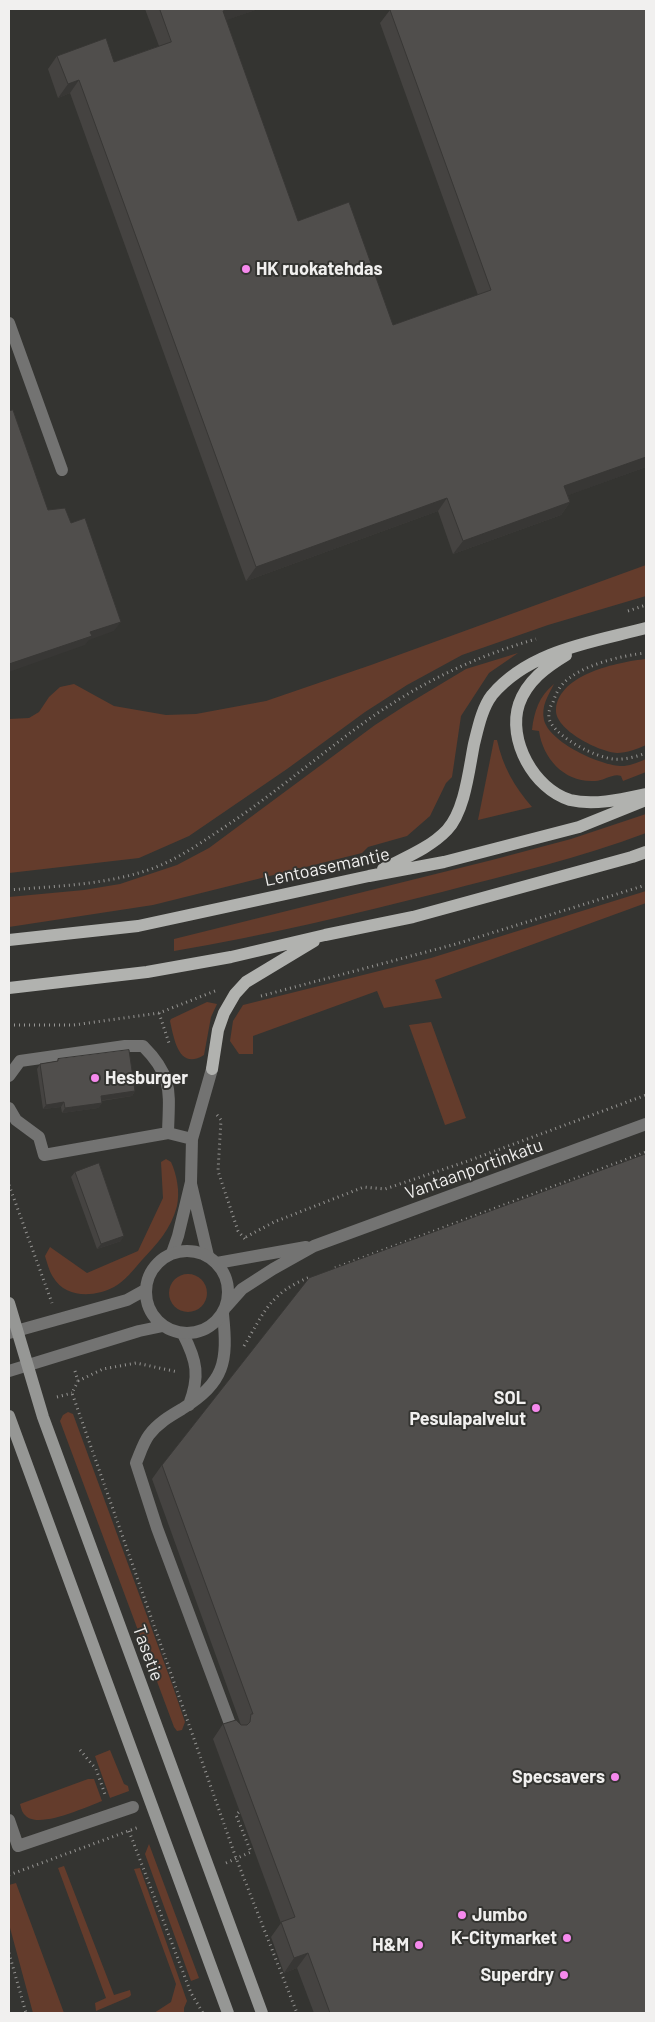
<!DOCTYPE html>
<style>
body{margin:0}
#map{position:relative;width:655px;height:2022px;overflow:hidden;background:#343431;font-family:Barlow,sans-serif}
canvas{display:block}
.frame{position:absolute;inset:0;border:10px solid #f1f0ef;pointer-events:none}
</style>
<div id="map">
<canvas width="655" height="2022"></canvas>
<div class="frame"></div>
</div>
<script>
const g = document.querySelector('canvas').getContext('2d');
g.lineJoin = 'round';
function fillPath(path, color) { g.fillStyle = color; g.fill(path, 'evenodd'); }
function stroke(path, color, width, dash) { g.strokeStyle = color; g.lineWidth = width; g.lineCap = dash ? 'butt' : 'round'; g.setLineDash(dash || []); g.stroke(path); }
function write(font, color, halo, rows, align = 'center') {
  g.font = font + ' Barlow,sans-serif'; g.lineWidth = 4; g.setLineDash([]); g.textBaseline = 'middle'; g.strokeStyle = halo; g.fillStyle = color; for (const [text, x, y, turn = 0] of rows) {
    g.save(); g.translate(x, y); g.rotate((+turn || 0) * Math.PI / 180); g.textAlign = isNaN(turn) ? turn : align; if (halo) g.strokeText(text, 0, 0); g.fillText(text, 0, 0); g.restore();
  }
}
fillPath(new Path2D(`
 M646 565V596L548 625 462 655 407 685 365 712 287 769 189 836 139 858 9 873V719L29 718 39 712 49 697 60 687 74 684 114 706 166 715 196 714 266 701 371 665Z
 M518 653 489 673 461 716 452 777 446 783 430 816 407 836 368 847 362 853 153 905 9 927V897L84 890 120 884 177 865 209 848 375 725 406 705 466 669Z
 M646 659V745C637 749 627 753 617 753 600 752 554 730 556 709 559 674 618 662 646 659Z
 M554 684C548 696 541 706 544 720 549 742 602 767 624 766 632 765 639 762 646 759V772L623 781 621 776C613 773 604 781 595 781 565 783 543 759 539 731L532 730C534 712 539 696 554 684Z
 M494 740H497C503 767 514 786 532 807L478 820Z
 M646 814V833C580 858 510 874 442 892 353 914 265 936 174 951V939L492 860 571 839Z
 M646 891V903L435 980 442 998 384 1008 377 991 253 1036V1054H239L230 1041 233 1021 243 1005 431 958Z
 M207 1002 217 1004 211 1017 204 1055C179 1071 174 1039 170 1021L171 1019Z
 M431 1022 466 1118 445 1125 409 1025Z
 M166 1159 171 1162C177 1175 180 1192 177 1206 171 1229 157 1244 142 1260 134 1269 125 1281 114 1287 95 1297 66 1299 53 1277 49 1271 47 1262 45 1256L50 1247 87 1273 138 1251 163 1198 161 1162Z
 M169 1293a19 19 0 1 1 38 0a19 19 0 1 1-38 0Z
 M68 1412 73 1414 172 1684 185 1722 182 1730 177 1731 174 1727 60 1421 63 1415Z
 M110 1750 124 1784 128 1786 129 1791 110 1798 95 1756Z
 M88 1779H94L102 1801C86 1807 37 1830 25 1815 22 1813 21 1807 20 1804Z
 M149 1844 199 1978 191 1981 145 1854Z
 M64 1866 114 1995 130 1990 131 1995 129 1997 96 2011 95 2003 106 1998 58 1868Z
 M140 1868 187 2001 184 2008V2013H154L171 2002 176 1984 134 1869Z
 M16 1883 64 2013H33L9 1924V1885Z`), '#643c2c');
stroke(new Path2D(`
 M628 611 646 605
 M646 653C623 655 577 666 562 685 558 689 555 696 553 702 549 708 547 717 551 723 560 739 595 757 613 759 624 760 636 757 646 753
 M9 890C56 886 106 885 151 869 176 860 198 845 220 830 272 796 319 755 369 719 422 682 474 657 536 639
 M261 996 456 944 646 885
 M159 1013 170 1046
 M9 1025H74L159 1013 215 991
 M217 1115 221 1120 218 1171 238 1231 245 1239
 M9 1185 52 1303
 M246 1237 274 1222 364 1187 385 1189 468 1161 646 1095
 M335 1268 646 1152
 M244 1346C265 1311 270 1293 310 1277
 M75 1371 78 1381 72 1393 236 1858 297 2013
 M78 1381 103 1369 136 1363 178 1372
 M57 1397 72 1393
 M80 1750 96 1769 106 1797
 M129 1831 191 1993 203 2013
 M226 1863 251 1852 236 1815 242 1809
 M9 1875 139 1827
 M9 1953 26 2013`), '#969593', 3, [1, 4]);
stroke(new Path2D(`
 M9 323 62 470
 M9 1076 20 1061 125 1046H143C174 1077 169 1093 168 1133
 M9 1108 16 1120 39 1137 44 1155 168 1133 192 1139
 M191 1184 208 1256
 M172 1253 178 1236 191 1182 192 1139 212 1069
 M223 1314C228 1362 225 1382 182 1409 170 1416 158 1423 149 1435 143 1443 140 1454 136 1463L157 1528 233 1732
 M183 1334C197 1361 200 1376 189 1405
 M9 1820 18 1846 133 1807`), '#737372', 12);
stroke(new Path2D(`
 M146 1292a41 41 0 1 1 82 0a41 41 0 1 1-82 0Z
 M217 1263 306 1247
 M226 1307 242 1289 273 1269 314 1246 646 1124
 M9 1333 127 1300 145 1290
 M9 1371 139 1331 163 1326`), '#737372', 12);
stroke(new Path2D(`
 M9 1303 43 1417 262 2013
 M9 1416 228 2013`), '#969795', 12);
stroke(new Path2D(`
 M566 655C546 667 527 681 519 704 507 740 534 789 570 800 594 806 623 799 646 794
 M383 869C404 858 430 848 447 830 465 811 469 769 474 744 478 728 482 708 492 695 530 650 593 642 646 628
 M9 940 138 926 369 876 444 862 579 827 646 800
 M9 988 147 972 231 957 325 935 413 917 632 857 646 852
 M212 1069 218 1030 224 1013 235 994 246 982 314 941`), '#b1b2af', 12);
fillPath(new Path2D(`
 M145 9H258L226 20 298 221 393 325 478 295 380 23 390 10 646 467 568 495 570 502 561 515 453 554 438 511 246 581 70 93 58 98 48 69 57 56 114 62 159 46Z
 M58 1059 135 1091 132 1096 101 1101 102 1103 98 1108 62 1113 61 1107 43 1109 37 1069 40 1064 57 1061Z
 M75 1172 121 1241 97 1249 71 1177Z
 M162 1465 646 2013H314L297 1968 284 1973 271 1937 281 1923 213 1739 223 1724 241 1725 152 1479Z`), '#454341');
fillPath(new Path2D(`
 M230 9H258L213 25 223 11Z
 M79 80 70 93 58 98 68 84Z
 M646 457V467L555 500 564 486Z
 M447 498 438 511 246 581 256 567Z
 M570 502 561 515 453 554 463 541Z
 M121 622 114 631 89 640 85 645 9 672V664L90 632Z
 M135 1091 132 1096 97 1101 101 1096Z
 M64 1102 61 1107 43 1109 46 1105Z
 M102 1103 98 1108 62 1113 65 1108Z
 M124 1236 121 1241 97 1249 101 1244Z
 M308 1953 297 1968 284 1973 294 1958Z`), '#383735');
const building = new Path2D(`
 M160 9H230L223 11 298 221 349 202 393 325 491 290 390 10 393 9H646V457L564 486 570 502 463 541 447 498 256 567 79 80 68 84 57 56 106 38 114 62 171 42Z
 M13 410 48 510 65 508 71 523 85 518 121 622 90 632 92 636 9 664V411Z
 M129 1050 135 1091 101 1096 102 1103 65 1108 64 1102 46 1105 40 1064 58 1061V1059Z
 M646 1154V2013H330L308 1953 294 1958 281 1922 295 1917 223 1724 236 1720 241 1725H247L250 1722 251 1714H253L162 1465 309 1278Z
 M99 1163 124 1236 101 1244 75 1172Z`);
fillPath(building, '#504e4c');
stroke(building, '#383735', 1);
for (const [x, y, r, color] of [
 [246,269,5,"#f689ed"],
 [95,1078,5,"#f689ed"],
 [536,1408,5,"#f689ed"],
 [615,1777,5,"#f689ed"],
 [462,1915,5,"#f689ed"],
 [567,1938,5,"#f689ed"],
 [419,1945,5,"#f689ed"],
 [564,1975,5,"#f689ed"]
]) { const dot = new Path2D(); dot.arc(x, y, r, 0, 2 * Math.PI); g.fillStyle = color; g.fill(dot); stroke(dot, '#343431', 2); }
write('bold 18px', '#f1f0ef', '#343431', [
 ["HK ruokatehdas",256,269,"left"],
 ["Hesburger",105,1078,"left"],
 ["SOL",526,1398],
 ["Pesulapalvelut",526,1419],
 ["Specsavers",605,1777],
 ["Jumbo",472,1915,"left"],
 ["K-Citymarket",557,1938],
 ["H&M",409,1945],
 ["Superdry",554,1975]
], 'right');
write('18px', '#f1f0ef', '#343431', [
 ["Lentoasemantie",327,867,-12],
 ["Vantaanportinkatu",474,1169,-20],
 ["Tasetie",148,1653,70]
]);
</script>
